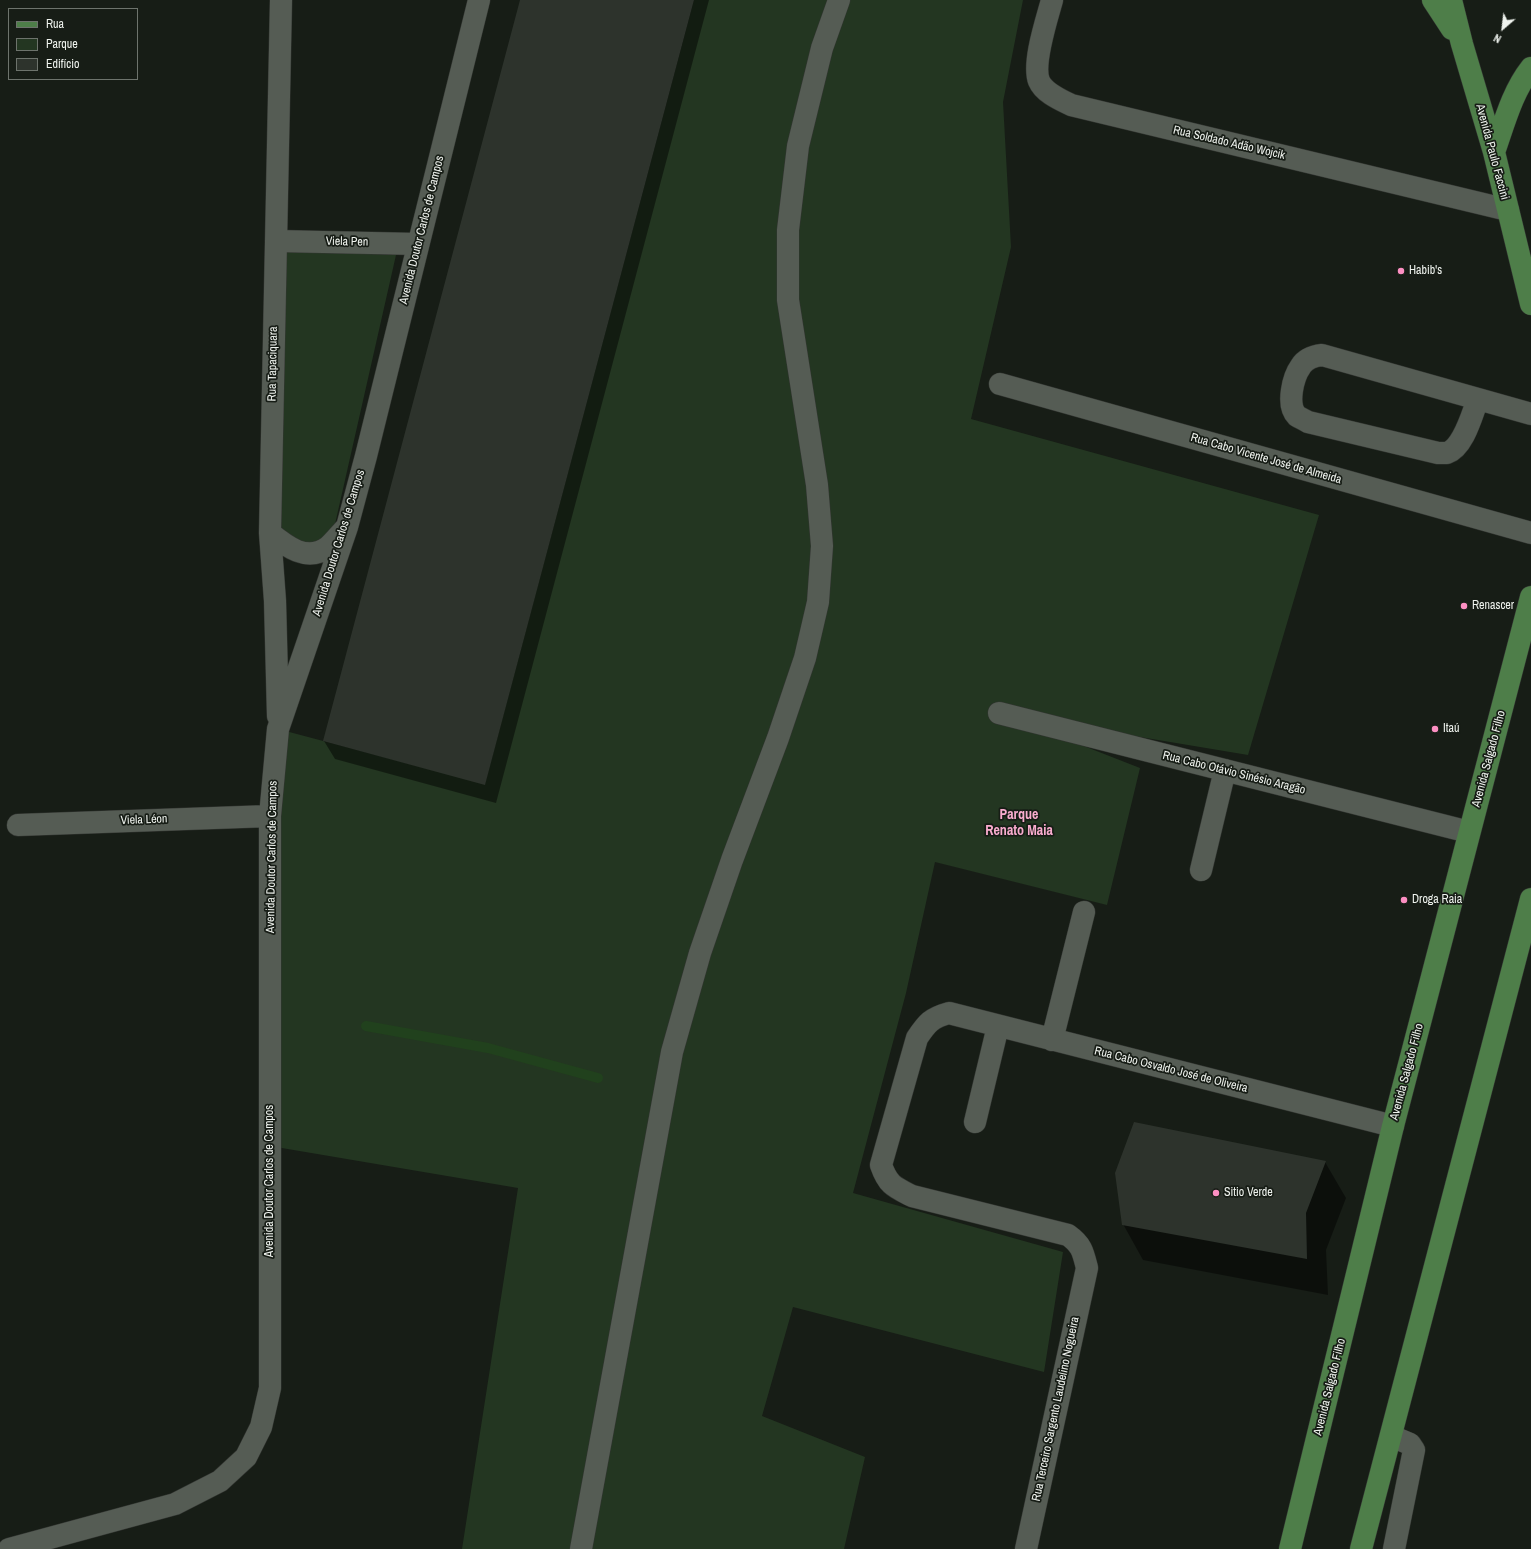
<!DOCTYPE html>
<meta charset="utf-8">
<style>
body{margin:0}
#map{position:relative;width:1531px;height:1549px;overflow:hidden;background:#171d16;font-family:"Archivo Narrow",sans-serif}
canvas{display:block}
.legend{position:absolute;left:8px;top:8px;width:130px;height:72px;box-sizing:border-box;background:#171d16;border:1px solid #6d736c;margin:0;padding:5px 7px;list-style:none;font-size:12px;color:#eff3ee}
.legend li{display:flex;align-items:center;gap:8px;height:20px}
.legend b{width:20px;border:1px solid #6d736c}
.north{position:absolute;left:1483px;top:8px;width:40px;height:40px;-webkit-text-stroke:3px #171d16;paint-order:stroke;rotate:208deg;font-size:11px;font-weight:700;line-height:16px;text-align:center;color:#eff3ee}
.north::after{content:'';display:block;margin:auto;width:14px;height:18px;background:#eff3ee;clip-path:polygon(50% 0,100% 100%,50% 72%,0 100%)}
</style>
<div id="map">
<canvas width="1531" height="1549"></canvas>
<ul class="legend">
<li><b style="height:5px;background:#4e7e49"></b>Rua</li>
<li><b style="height:11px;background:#233621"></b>Parque</li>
<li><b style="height:11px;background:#2d332c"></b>Edifício</li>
</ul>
<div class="north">N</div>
</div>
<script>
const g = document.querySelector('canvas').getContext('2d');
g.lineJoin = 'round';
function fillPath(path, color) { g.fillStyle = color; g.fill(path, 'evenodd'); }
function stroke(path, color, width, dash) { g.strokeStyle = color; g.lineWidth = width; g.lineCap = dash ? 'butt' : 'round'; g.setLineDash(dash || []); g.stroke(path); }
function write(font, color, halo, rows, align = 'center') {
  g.font = font + ' "Archivo Narrow",sans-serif'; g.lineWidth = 3.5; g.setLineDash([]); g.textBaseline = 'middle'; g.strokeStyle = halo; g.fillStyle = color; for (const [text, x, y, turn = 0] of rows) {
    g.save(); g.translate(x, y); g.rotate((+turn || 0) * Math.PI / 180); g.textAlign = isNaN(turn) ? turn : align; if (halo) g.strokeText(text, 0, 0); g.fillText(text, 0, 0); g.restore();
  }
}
fillPath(new Path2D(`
 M694 0H1023L1003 102 1011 247 971 419 1319 515 1248 755 1002 714 1140 768 1107 905 935 862 906 993 853 1193 1063 1252 1044 1372 793 1307 762 1416 865 1457 844 1549H462L518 1188 270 1146 278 729 485 784Z
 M286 250 396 255 333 533 316 546 276 532Z`), '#233621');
fillPath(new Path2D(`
 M521 0H709L496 803 335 759 324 741Z
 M1325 1162 1346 1198 1326 1250 1328 1295 1143 1260 1123 1224Z`), '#0007');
stroke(new Path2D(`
 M366 1026 488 1048 598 1078`), '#21411d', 10);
fillPath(new Path2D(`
 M520 0H694L485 785 323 741Z
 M1134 1122 1326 1161 1306 1213 1307 1259 1122 1225 1115 1173Z`), '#2d332c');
const minor = new Path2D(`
 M1052 0C1047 19 1032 63 1039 81 1044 93 1061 100 1071 105L1508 210
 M276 241 418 244
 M1000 384 1531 533
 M1478 399C1472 414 1464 447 1447 453 1445 453 1441 453 1438 453L1308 422C1305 420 1300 418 1297 416 1286 405 1293 377 1301 366 1306 358 1314 356 1322 355L1531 414
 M270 533C286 546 307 563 328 547 334 542 339 535 345 529
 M999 713 1469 832
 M278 716 275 601 270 533 281 0
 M18 825 270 816
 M1201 870 1225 770
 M1052 1040 1084 912
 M975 1122 998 1026
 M1391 1436 1410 1444 1414 1450 1394 1549
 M9 1549 175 1504 220 1481 246 1457 261 1427 270 1388V816L278 729 347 527 366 456 479 0
 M581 1549 672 1052 700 953 732 860 778 738 805 658 818 602 822 546 817 485 788 300V230L798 146 822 48 839 0
 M1026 1549 1087 1268C1083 1252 1082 1245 1068 1235L912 1196C894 1187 888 1185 881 1165L917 1038C927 1023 931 1018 949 1013L1393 1126`);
const major = new Path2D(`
 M1433 0 1452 29
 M1451 0 1462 44 1494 152 1531 304
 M1494 152C1504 124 1512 92 1531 68
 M1290 1549 1393 1126 1531 597
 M1361 1549 1531 899`);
stroke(minor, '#333632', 23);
stroke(major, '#333632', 23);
stroke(minor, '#555c54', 22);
stroke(major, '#4e7e49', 22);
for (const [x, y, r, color] of [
 [1401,271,4,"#fc8fc2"],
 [1464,606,4,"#fc8fc2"],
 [1435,729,4,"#fc8fc2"],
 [1404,900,4,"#fc8fc2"],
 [1216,1193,4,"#fc8fc2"]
]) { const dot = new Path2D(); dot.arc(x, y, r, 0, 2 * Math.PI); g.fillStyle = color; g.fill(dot); stroke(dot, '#171d16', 1.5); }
write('12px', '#eff3ee', '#171d16', [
 ["Rua Soldado Adão Wojcik",1229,143,13],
 ["Avenida Paulo Faccini",1492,152,75],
 ["Avenida Doutor Carlos de Campos",422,230,-76],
 ["Viela Pen",347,242,1],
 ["Rua Tapaciquara",273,364,-89],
 ["Rua Cabo Vicente José de Almeida",1266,459,16],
 ["Avenida Doutor Carlos de Campos",339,543,-73],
 ["Avenida Salgado Filho",1489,759,-75],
 ["Rua Cabo Otávio Sinésio Aragão",1234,773,14],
 ["Viela Léon",144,820,-2],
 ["Avenida Doutor Carlos de Campos",272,857,-89],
 ["Rua Cabo Osvaldo José de Oliveira",1171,1070,14],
 ["Avenida Salgado Filho",1407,1072,-75],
 ["Avenida Doutor Carlos de Campos",270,1181,-90],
 ["Avenida Salgado Filho",1330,1387,-76],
 ["Rua Terceiro Sargento Laudelino Nogueira",1056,1409,-78]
]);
write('12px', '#eff3ee', '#171d16', [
 ["Habib's",1409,271],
 ["Renascer",1472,606],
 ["Itaú",1443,729],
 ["Droga Raia",1412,900],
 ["Sitio Verde",1224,1193]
], 'left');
write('bold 14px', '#f9acce', '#171d16', [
 ["Parque",1019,815],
 ["Renato Maia",1019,831]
]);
</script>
